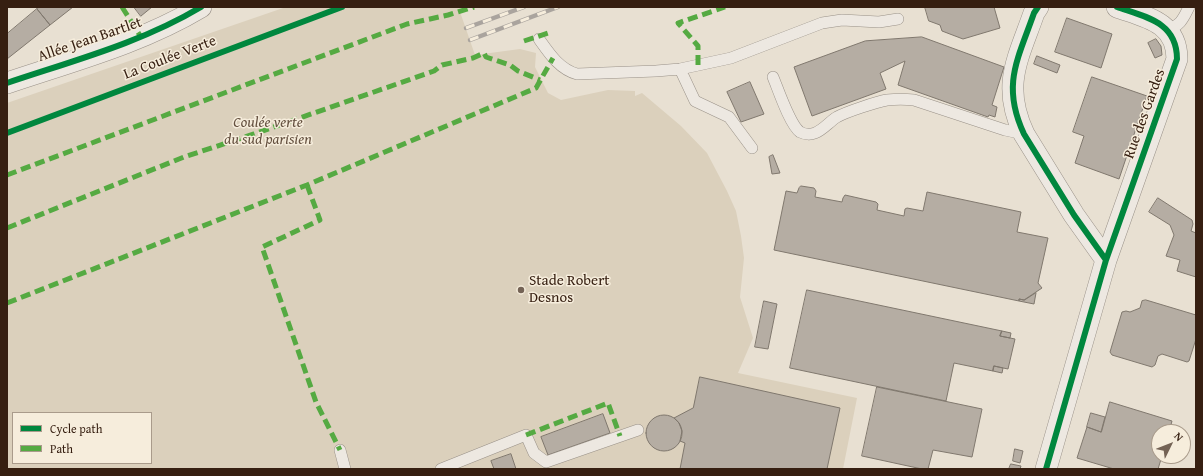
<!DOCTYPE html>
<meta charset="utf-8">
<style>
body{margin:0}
#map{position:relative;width:1203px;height:476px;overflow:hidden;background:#e8e0d2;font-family:"Gentium Book Plus",serif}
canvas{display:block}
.frame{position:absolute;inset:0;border:8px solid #361f11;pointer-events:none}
.legend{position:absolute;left:12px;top:412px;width:140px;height:52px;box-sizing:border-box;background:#f6eddc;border:1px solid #a99b8b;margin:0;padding:5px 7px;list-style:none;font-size:12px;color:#361f11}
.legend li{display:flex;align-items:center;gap:8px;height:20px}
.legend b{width:20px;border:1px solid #a99b8b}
.north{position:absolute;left:1151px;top:424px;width:40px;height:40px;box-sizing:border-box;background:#f6eddc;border:1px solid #a99b8b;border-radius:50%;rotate:47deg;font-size:11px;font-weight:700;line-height:16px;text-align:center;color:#361f11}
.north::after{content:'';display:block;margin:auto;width:14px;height:18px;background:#746355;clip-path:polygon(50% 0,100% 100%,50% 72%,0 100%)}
</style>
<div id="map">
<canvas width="1203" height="476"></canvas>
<div class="frame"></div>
<ul class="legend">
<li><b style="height:5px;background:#00873e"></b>Cycle path</li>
<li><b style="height:5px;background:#55aa42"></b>Path</li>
</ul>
<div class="north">N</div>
</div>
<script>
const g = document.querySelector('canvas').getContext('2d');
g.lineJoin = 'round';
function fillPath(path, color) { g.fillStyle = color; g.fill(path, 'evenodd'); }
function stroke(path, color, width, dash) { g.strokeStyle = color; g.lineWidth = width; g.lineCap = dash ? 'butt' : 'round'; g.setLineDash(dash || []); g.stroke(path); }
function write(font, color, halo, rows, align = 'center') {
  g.font = font + ' "Gentium Book Plus",serif'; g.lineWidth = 3; g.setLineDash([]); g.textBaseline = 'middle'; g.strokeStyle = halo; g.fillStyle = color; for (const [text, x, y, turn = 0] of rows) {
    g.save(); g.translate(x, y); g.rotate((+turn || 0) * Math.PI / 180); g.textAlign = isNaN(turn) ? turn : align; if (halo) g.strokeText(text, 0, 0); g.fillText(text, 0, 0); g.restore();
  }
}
fillPath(new Path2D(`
 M286 7H463L459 9 475 55 520 49 536 53 535 67 548 93 561 100 608 90 635 91V96L642 93 681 126 707 153 727 191 736 211 741 236 744 258 740 297 753 338 738 373 857 398 843 469H7V103ZM13 413H151V463H13Z`), '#dbd0bc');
const building = new Path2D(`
 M40 7H73L50 25 37 9Z
 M134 7H152L141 16Z
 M925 7H994L1000 28 963 39 942 31 940 25 929 21Z
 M37 9 50 25 7 59V34Z
 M1067 18 1112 34 1101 68 1055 52Z
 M922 37 1004 67 992 105 997 107 995 117 989 115 988 117 898 85 905 61 880 73 886 89 812 116 794 67 865 41Z
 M1156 39 1161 46 1162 55 1155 58 1148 43Z
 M1037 56 1060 65 1057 73 1034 64Z
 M1092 77 1147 96 1119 179 1075 163 1084 136 1073 132Z
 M750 82 764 114 741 122 727 92Z
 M773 155 780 173 772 174 769 157Z
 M801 186 814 188 816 191 815 197 842 202 843 198 845 195 876 202 878 204 877 210 904 216 905 209 907 208 923 211 927 192 1021 212 1017 232 1048 238 1038 283 1042 288 1024 300 1019 299V301L774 250 786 191 797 193 799 188Z
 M1158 198 1192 220 1193 224 1191 231 1196 233V277L1177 271 1180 260 1166 256 1174 235 1170 225 1149 212Z
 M807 290 1002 331 1000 336 1015 339 1008 369 994 366 993 371 954 363 946 401 790 368Z
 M1036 293 1034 304 1019 301V299L1024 300Z
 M1146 300 1196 315V339L1189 361 1187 362 1162 354 1158 356 1155 365 1152 367 1112 355 1110 352 1122 312 1126 311 1130 312 1140 308 1142 301Z
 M764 301 777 304 768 349 755 347Z
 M1002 331 1011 333 1010 338 1000 336Z
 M994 366 1003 368 1002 373 993 371Z
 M700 377 840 408 827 469H680L685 443 680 441 682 431 679 423 674 418 693 408Z
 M877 387 982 409 972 457 933 450 928 469H922L862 456Z
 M1110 402 1172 421 1169 432H1159V456H1162L1158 469H1114L1077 458 1087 427 1101 432Z
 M1091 413 1105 417 1101 432 1087 427Z
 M603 414 610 433 548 455 541 437Z
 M646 433a18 18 0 1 1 36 0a18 18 0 1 1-36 0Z
 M1015 449 1023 451 1020 463 1013 461Z
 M511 454 516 469H494L491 461Z
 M1011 464 1021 466 1020 469H1009Z`);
fillPath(building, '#b5ada3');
stroke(building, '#80786e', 1);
const lane = new Path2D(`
 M1167 30C1181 25 1183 19 1189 7
 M539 39C549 53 559 69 577 74L656 71 680 69 731 58 822 23 842 20 879 22 898 19
 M680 69 695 101 729 117 752 148
 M773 77C778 89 790 125 800 132 804 134 810 135 815 133 823 130 829 122 837 117 846 112 876 102 887 100 896 99 905 99 914 100L1005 130 1024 134
 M340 450 345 469
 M441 469 526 435 534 453 546 462 638 430`);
const street = new Path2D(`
 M1038 7 1034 13C1018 59 1001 85 1024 134L1074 215 1106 260 1177 59C1177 22 1146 17 1117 7
 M7 83C72 61 141 43 201 7
 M1046 469 1106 260`);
stroke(lane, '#999188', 12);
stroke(street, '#999188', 22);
stroke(lane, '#ede8e1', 11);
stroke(street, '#ede8e1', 21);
const rail = new Path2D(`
 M466 28 524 7
 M470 40 558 7`);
stroke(rail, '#aaa49e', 4.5);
stroke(rail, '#f6eddc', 3, [9]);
stroke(new Path2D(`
 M122 7 141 37
 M524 41 551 32
 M698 65V46L678 23 725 7
 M7 175 407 24 448 15 474 7
 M307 185 320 220 262 247 316 402 340 450
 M7 228 184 157 254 134 434 71 442 65 473 58 484 53 486 57 510 65 518 71 540 80
 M7 303 307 185 536 88 553 58
 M526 435 608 403 620 436`), '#55aa42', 5, [10, 5]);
stroke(new Path2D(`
 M1038 7 1034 13C1018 59 1001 85 1024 134L1074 215 1106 260 1177 59C1177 22 1146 17 1117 7
 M7 83C72 61 141 43 201 7
 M7 133 342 7
 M1046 469 1106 260`), '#00873e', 6);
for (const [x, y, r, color] of [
 [521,290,4,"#746355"]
]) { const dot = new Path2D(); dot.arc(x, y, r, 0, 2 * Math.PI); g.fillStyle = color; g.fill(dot); stroke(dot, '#f6eddc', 1.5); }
write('15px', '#361f11', '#f6eddc', [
 ["Allée Jean Bartlet",90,40,-19],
 ["La Coulée Verte",170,58,-21],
 ["Rue des Gardes",1145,114,-70]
]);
write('italic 15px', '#64503f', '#f6eddc', [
 ["Coulée verte",268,123],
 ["du sud parisien",268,140]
]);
write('15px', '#361f11', '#f6eddc', [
 ["Stade Robert",529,281],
 ["Desnos",529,298]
], 'left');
</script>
